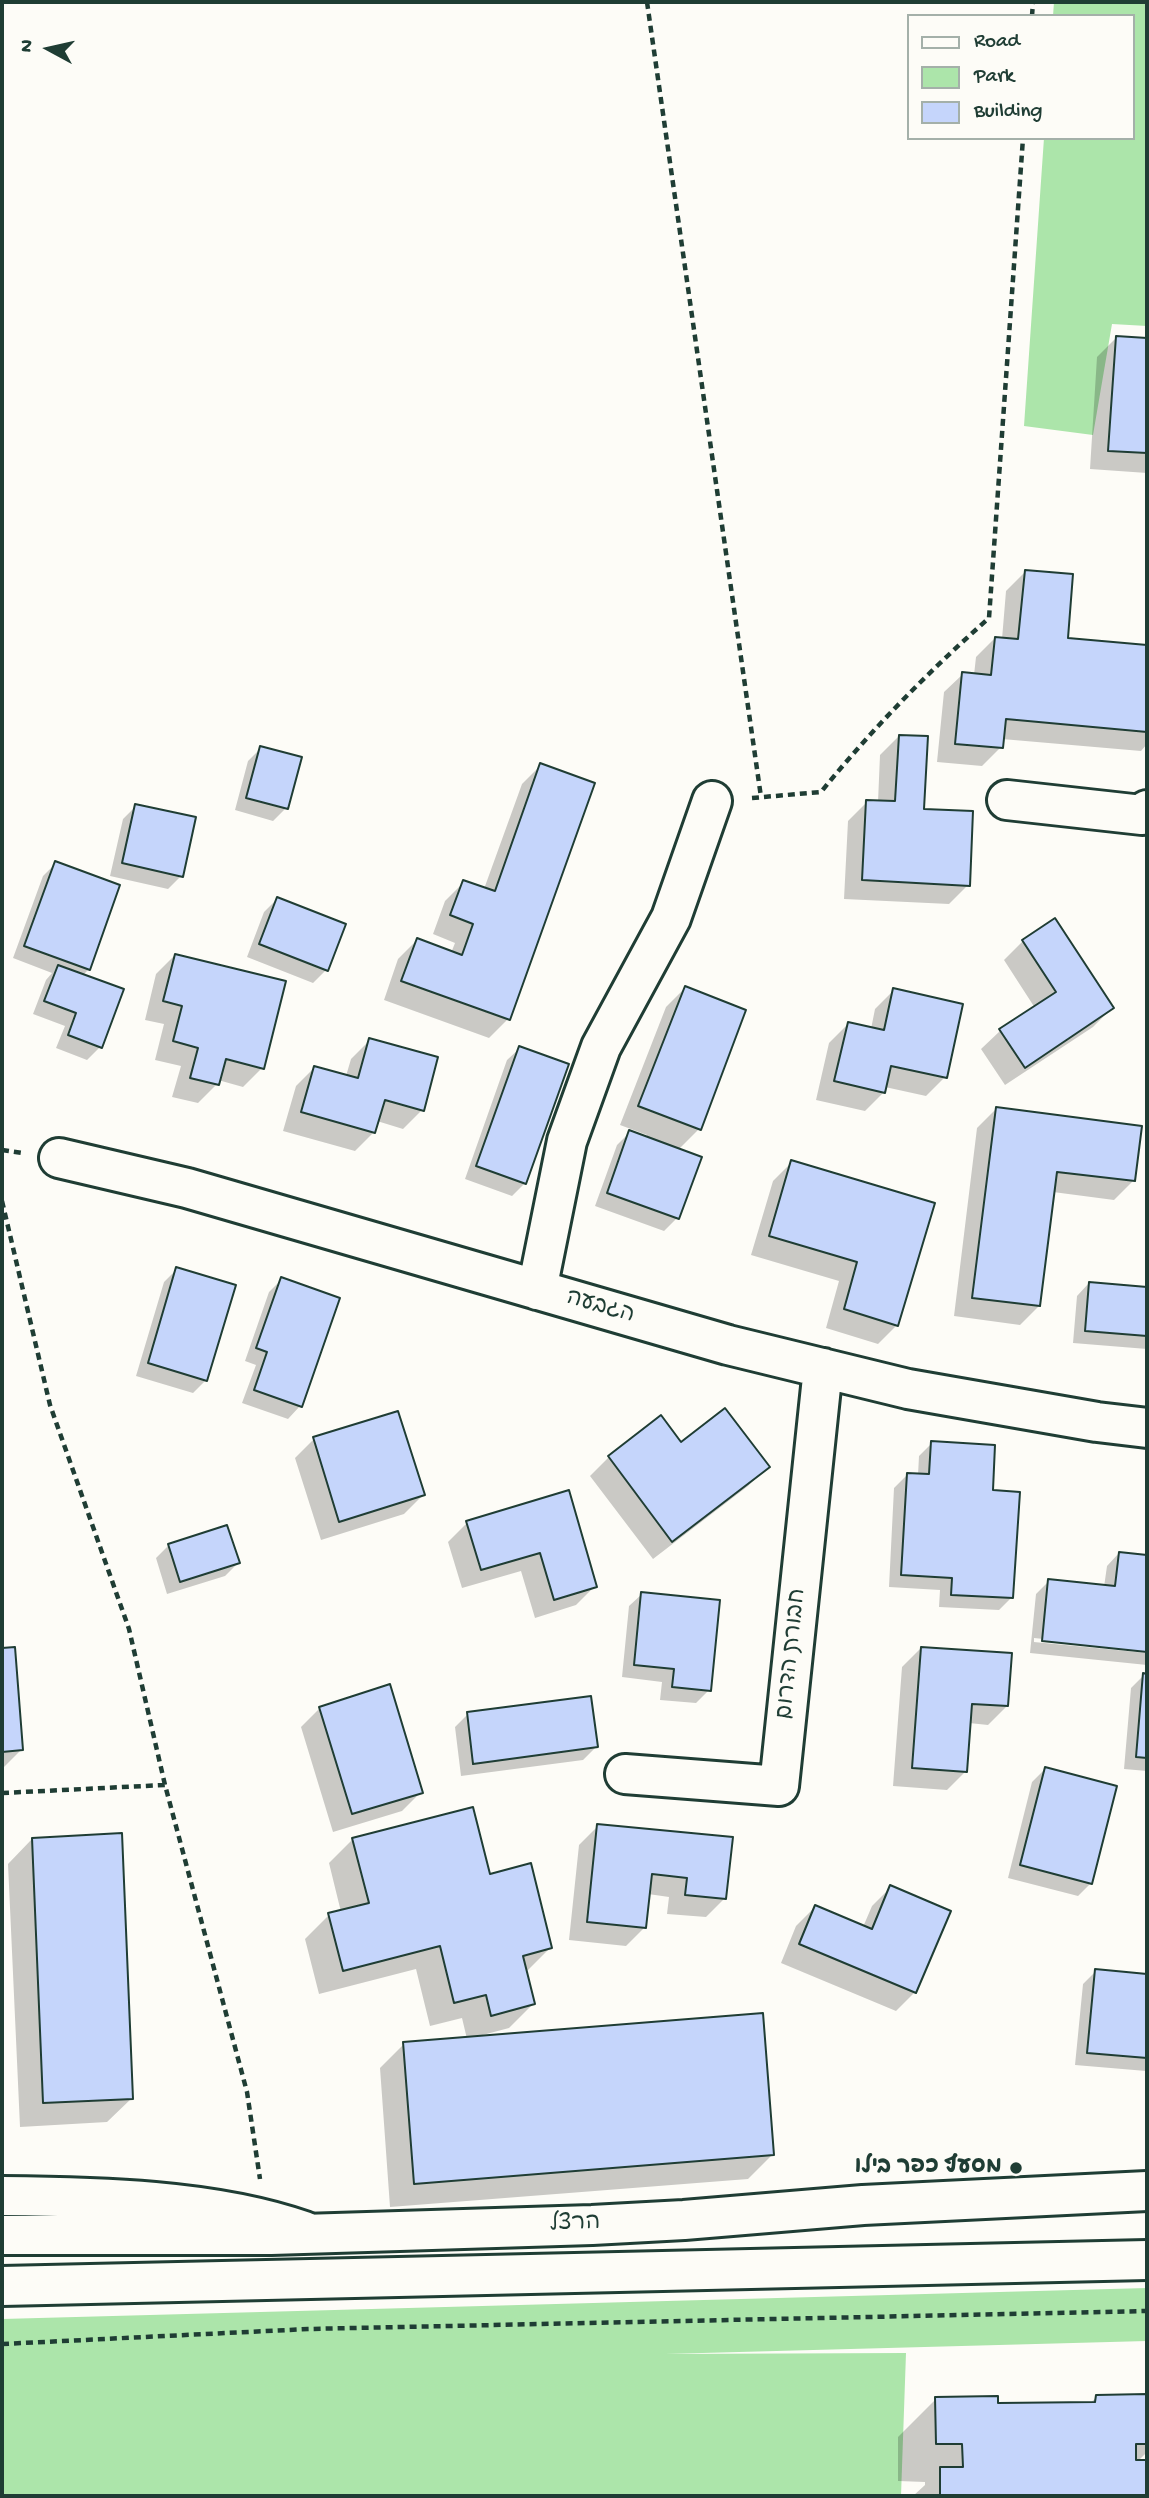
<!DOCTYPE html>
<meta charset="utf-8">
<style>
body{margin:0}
#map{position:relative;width:1149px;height:2498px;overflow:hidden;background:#fdfcf7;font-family:"Gochi Hand",sans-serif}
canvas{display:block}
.frame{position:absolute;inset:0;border:4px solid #1f3d34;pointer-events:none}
.legend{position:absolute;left:907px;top:14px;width:228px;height:126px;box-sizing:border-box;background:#fdfcf7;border:2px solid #a4b0a9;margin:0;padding:9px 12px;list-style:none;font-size:21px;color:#1f3d34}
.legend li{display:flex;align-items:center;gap:14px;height:35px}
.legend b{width:35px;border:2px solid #a4b0a9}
.north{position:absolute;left:14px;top:14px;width:70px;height:70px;-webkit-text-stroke:5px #fdfcf7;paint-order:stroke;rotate:278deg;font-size:19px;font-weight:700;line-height:28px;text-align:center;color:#1f3d34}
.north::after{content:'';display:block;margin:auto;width:24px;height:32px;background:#1f3d34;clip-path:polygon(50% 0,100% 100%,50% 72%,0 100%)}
</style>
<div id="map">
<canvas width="1149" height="2498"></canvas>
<div class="frame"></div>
<ul class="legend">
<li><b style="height:9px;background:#fdfcf7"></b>Road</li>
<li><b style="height:19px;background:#ace5aa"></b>Park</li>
<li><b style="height:19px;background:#c5d5fb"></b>Building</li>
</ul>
<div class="north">N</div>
</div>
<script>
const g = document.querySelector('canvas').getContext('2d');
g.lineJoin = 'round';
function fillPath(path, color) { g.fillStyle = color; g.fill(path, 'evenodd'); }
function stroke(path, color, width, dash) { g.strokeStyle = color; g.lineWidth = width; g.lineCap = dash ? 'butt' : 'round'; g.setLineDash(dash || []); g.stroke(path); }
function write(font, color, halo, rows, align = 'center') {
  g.font = font + ' "Gochi Hand","Playpen Sans Hebrew",sans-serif'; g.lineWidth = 5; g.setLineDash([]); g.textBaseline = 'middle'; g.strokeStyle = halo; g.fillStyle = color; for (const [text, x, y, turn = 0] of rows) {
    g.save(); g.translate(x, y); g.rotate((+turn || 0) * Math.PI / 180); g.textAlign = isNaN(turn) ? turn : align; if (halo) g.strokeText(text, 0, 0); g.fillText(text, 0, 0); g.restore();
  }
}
fillPath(new Path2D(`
 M1054 2H1147V326L1112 324 1093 435 1024 426 1044 138H1133V16H1053Z
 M1147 2288V2341L665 2354 906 2353 901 2496H2V2319Z`), '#ace5aa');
fillPath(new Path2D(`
 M1116 338 1147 339V473L1090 469 1097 357Z
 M1025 572 1066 639 1147 647V744L1141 751 1002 739 1001 747 982 766 937 762 944 692 963 674 974 675 976 657 995 638 1002 639 1006 591Z
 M899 736 922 810 968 885 949 904 844 899 848 821 867 802H878L880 755Z
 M261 748 286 808 273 821 235 810 248 761Z
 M541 765 508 1019 489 1038 384 1000 398 959 417 940 451 953 455 943 433 934 445 901 464 882 484 889 522 784Z
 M136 806 181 876 168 889 110 876 123 819Z
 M56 863 89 969 82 976 100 1047 87 1060 56 1048 65 1026 33 1014 46 980 52 973 13 958 43 876Z
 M277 899 326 970 313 983 247 957 264 912Z
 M1023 941 1112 1008 1093 1027 1005 1085 981 1049 1000 1031 1035 1008 1004 960Z
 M175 955 262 1068 243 1087 218 1080 217 1084 198 1103 172 1097 181 1066 155 1060 164 1024 145 1020 156 974Z
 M685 988 699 1129 678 1150 677 1218 664 1231 595 1206 617 1145 630 1132 646 1138 647 1135 620 1125 666 1007Z
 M894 990 945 1077 926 1096 885 1087 884 1092 865 1111 816 1100 829 1043 848 1024 871 1029 875 1009Z
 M370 1040 422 1110 403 1129 377 1121 374 1132 355 1151 283 1131 296 1086 315 1067 346 1076 351 1059Z
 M520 1048 525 1183 512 1196 465 1179 507 1060Z
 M996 1109 1133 1181 1114 1200 1053 1192 1039 1306 1020 1325 954 1316 977 1128Z
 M792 1162 932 1204 897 1325 878 1344 826 1328 839 1281 751 1255 773 1181Z
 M177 1269 206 1380 193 1393 136 1376 164 1282Z
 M282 1279 300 1406 288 1419 242 1403 256 1365 245 1361 269 1292Z
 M1089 1283 1147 1288V1349L1073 1343 1077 1296Z
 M314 1439 423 1495 404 1514 321 1540 295 1458Z
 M932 1443 991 1492 1012 1597 999 1610 939 1607 940 1590 889 1587 894 1488 907 1475H918L919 1456Z
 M681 1444 767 1467 748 1486 653 1559 590 1476 609 1457Z
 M567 1493 595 1586 576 1605 535 1618 521 1571 462 1588 448 1542 467 1523Z
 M169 1545 238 1563 225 1576 167 1594 156 1558Z
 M1119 1553 1147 1556V1650L1034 1638V1642L1147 1653V1665L1030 1653 1036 1594 1049 1581 1104 1587 1107 1566Z
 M642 1594 709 1690 696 1703 660 1700 662 1682 622 1677 629 1606Z
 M921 1648 1007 1706 988 1725 969 1723 966 1771 947 1790 893 1786 902 1667Z
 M14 1649 21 1750 2 1769V1650Z
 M1144 1675H1147V1771L1124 1769 1131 1688Z
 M320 1708 421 1792 402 1811 333 1832 301 1727Z
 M468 1714 596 1747 583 1760 461 1776 455 1727Z
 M1045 1769 1091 1883 1078 1896 1008 1878 1032 1782Z
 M598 1826 725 1898 706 1917 667 1914 669 1897 648 1894 645 1927 626 1946 569 1940 579 1845Z
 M32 1839 132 2098 107 2122 20 2127 8 1864Z
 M353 1839 489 1876 550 1948 525 1973 533 2004 509 2028 479 2036V2038L773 2154 748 2179 390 2207 380 2068 404 2044 467 2039 462 2018 430 2026 416 1969 319 1994 305 1939 329 1915 341 1912 329 1863Z
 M891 1887 915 1992 896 2011 781 1963 796 1926 815 1907 863 1927 872 1906Z
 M1096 1971 1147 1975 1146 2071 1075 2065 1083 1984Z
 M1147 2396V2452L1138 2461H1147V2496H913L925 2485V2482L898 2481V2437L936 2399 996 2405 1089 2404 1097 2397Z`), '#0003');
const building = new Path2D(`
 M1116 336 1147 338V453L1108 451Z
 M1025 570 1073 574 1068 638 1147 645V732L1006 719 1003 748 955 744 962 672 991 675 995 637 1018 639Z
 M899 735 928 736 924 809 973 811 970 886 862 880 866 800 895 801Z
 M260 746 302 757 288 809 246 798Z
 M540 763 595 783 510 1020 401 981 417 938 462 955 473 924 450 915 463 880 495 891Z
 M135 804 196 817 183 877 122 863Z
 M55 861 120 885 90 970 24 946Z
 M277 897 346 924 328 971 259 944Z
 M1055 918 1114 1008 1025 1068 999 1029 1056 992 1022 940Z
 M175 954 286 981 264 1069 226 1059 219 1085 190 1078 198 1048 173 1041 182 1006 163 1001Z
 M58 965 124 989 102 1048 68 1035 76 1013 44 1001Z
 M685 986 746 1010 701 1130 638 1106Z
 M893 988 963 1004 947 1078 891 1066 885 1093 834 1081 848 1022 884 1030Z
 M369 1038 438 1057 424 1111 385 1100 375 1133 301 1112 314 1066 358 1078Z
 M519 1046 569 1064 526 1184 476 1166Z
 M996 1107 1142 1126 1135 1181 1057 1172 1040 1306 972 1298Z
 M629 1130 702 1157 679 1219 607 1193Z
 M791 1160 935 1203 898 1326 844 1309 857 1262 769 1236Z
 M176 1267 236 1285 207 1381 148 1363Z
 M281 1277 340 1298 302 1407 254 1390 267 1352 256 1348Z
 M1089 1282 1147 1287V1336L1085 1331Z
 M725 1408 770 1467 672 1542 608 1456 661 1415 681 1442Z
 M398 1411 425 1495 339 1522 313 1437Z
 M931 1441 995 1445 993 1490 1020 1492 1013 1598 951 1595 952 1578 901 1575 907 1473 929 1474Z
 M569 1490 597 1587 554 1600 540 1553 481 1570 466 1521Z
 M227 1525 240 1563 180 1582 168 1544Z
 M1119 1552 1147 1555V1652L1042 1641 1048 1579 1115 1586Z
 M641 1592 720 1600 711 1691 672 1687 674 1669 634 1665Z
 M15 1647 23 1750 2 1752V1648Z
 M921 1647 1012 1653 1008 1706 972 1704 967 1772 912 1768Z
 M1143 1673 1147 1674V1758L1136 1757Z
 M390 1684 423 1793 352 1814 319 1707Z
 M591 1696 598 1747 473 1764 467 1712Z
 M1045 1767 1117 1786 1092 1884 1020 1865Z
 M473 1807 490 1874 531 1863 552 1948 523 1956 535 2004 491 2016 486 1995 454 2003 440 1946 343 1971 328 1913 369 1903 352 1838Z
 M597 1824 733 1837 726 1899 685 1895 687 1878 652 1874 646 1928 587 1922Z
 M122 1833 133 2099 43 2103 32 1838Z
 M890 1885 951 1911 916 1993 799 1944 815 1905 872 1929Z
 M1095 1969 1147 1974V2058L1087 2053Z
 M763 2013 774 2155 414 2184 403 2042Z
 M1147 2394V2444H1136V2460H1147V2496H940V2467H963L962 2444H936L935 2397 998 2396V2403L1095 2402 1096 2395Z`);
fillPath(building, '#c5d5fb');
stroke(building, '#1f3d34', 2);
const minor = new Path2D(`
 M1007 800 1142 815 1147 810
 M59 1158 187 1188 728 1345 908 1389 1097 1422 1147 1428
 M537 1290 567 1141 601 1047 671 918 712 801
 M625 1774 779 1786 823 1368
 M2 2196C97 2197 213 2199 304 2231`);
const major = new Path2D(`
 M2 2235H271L592 2225 684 2220 863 2205 1147 2191
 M2 2286 1147 2260`);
stroke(minor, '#1f3d34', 44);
stroke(major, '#1f3d34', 44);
stroke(new Path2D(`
 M647 2 761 797
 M1032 16 1033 2
 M752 798 821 792C872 729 928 672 989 618L1023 138
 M2 1150 22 1153
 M2 1201 50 1405 129 1629 165 1785 247 2092 260 2179
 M2 1793 165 1785
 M2 2344 308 2329 1147 2311`), '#1f3d34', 4.5, [7, 5]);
stroke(minor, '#fdfcf7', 38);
stroke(major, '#fdfcf7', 38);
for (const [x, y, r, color] of [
 [1016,2168,7,"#1f3d34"]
]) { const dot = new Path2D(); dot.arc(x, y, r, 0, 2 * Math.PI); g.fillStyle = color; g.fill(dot); stroke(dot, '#fdfcf7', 2.5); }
write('23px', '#1f3d34', '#fdfcf7', [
 ["הגבעה",600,1308,16],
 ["חבורת הדרום",793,1654,-84],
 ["הרצל",575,2225,-2]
]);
write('bold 23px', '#1f3d34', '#fdfcf7', [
 ["מסעף כפר בילו",1002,2168]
], 'right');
</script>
